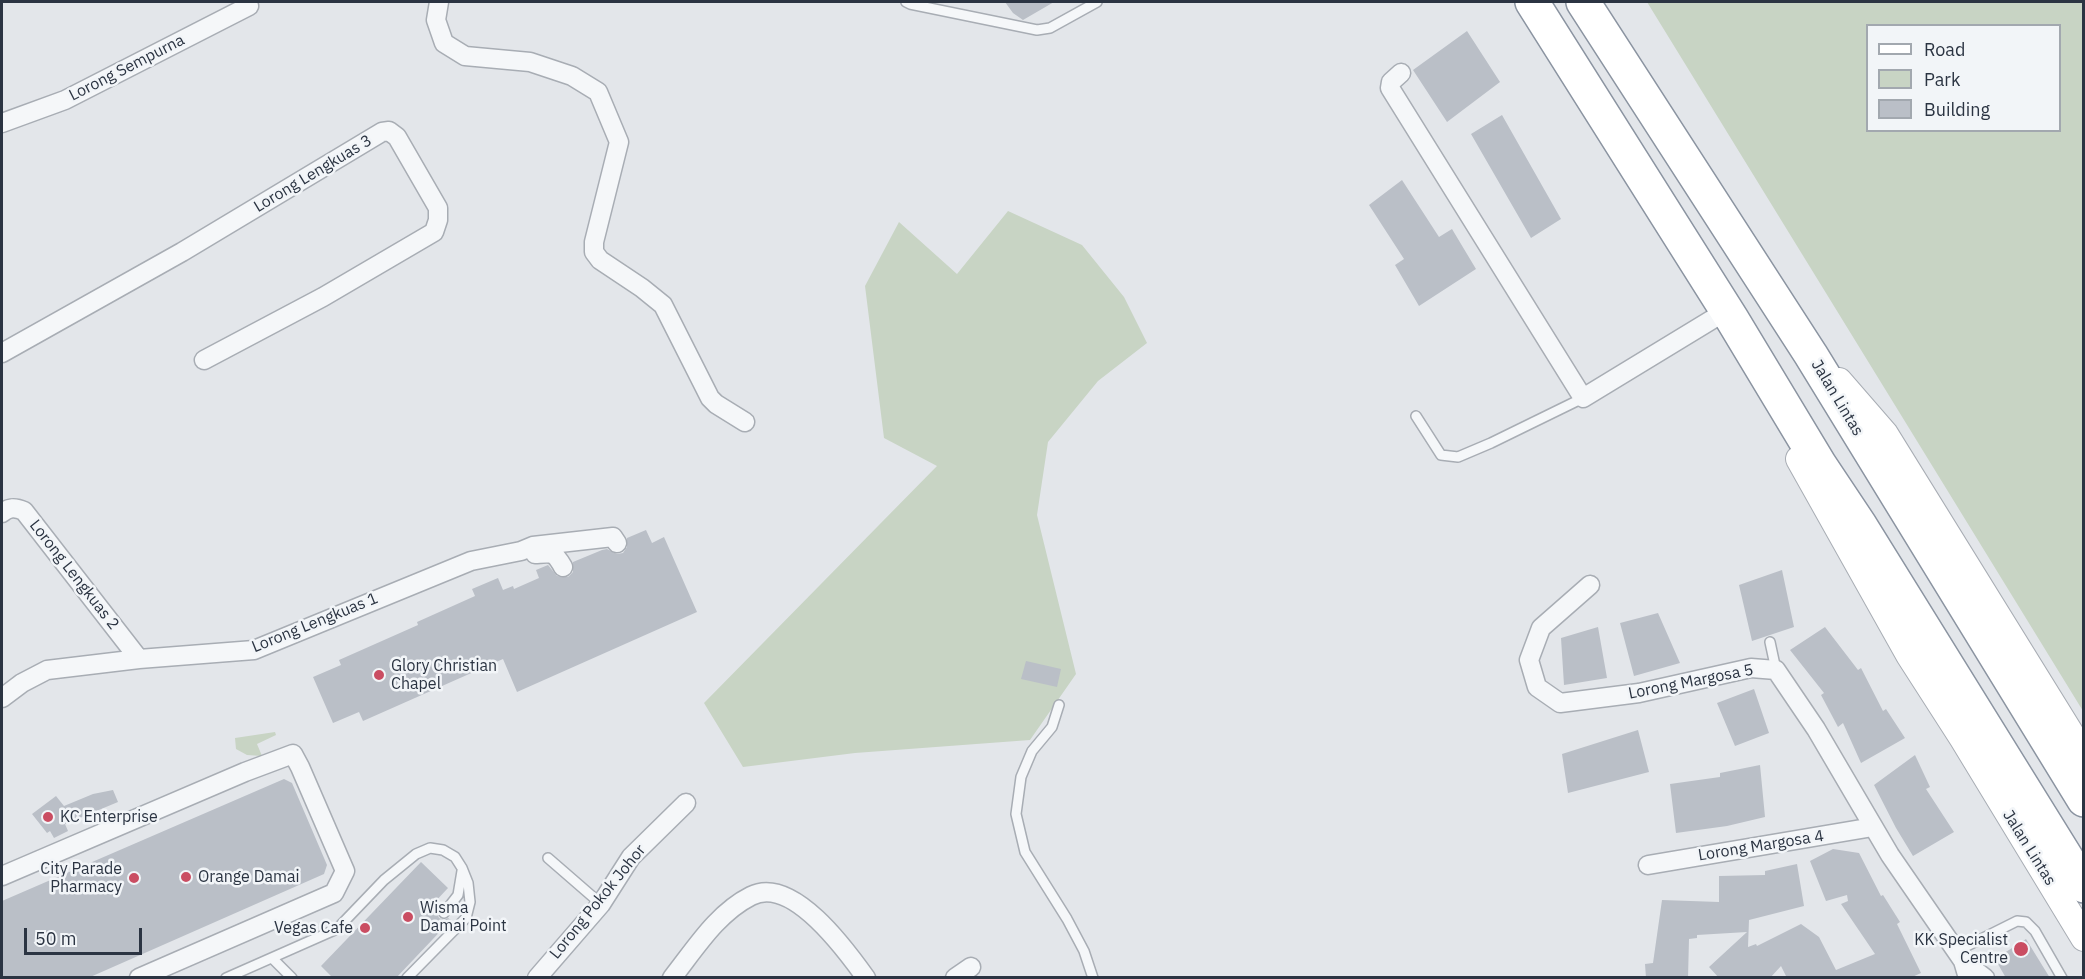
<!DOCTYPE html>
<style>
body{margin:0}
#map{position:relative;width:2085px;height:979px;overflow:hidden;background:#e3e6ea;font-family:"IBM Plex Sans",sans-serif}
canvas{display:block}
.frame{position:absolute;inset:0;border:3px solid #2b3442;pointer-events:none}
.legend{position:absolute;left:1866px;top:24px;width:195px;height:108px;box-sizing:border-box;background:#f2f5f8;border:2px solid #a2a8af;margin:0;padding:8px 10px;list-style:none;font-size:18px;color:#2b3442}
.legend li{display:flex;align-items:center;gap:12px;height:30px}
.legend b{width:30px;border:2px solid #a2a8af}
.scale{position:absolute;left:24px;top:928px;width:118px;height:27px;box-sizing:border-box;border:3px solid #2b3442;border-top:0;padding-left:8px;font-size:18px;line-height:21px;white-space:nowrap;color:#2b3442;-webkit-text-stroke:4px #f2f5f8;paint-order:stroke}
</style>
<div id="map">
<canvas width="2085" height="979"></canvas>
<div class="frame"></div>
<ul class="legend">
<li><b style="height:8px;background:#fff"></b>Road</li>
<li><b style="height:16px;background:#c8d4c4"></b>Park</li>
<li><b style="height:16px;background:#babfc7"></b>Building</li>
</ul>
<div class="scale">50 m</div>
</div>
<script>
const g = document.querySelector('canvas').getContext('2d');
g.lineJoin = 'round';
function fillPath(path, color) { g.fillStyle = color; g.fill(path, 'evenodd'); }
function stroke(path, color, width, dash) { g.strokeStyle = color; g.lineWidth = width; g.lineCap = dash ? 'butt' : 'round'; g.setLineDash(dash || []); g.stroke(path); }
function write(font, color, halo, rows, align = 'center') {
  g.font = font + ' "IBM Plex Sans",sans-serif'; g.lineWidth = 5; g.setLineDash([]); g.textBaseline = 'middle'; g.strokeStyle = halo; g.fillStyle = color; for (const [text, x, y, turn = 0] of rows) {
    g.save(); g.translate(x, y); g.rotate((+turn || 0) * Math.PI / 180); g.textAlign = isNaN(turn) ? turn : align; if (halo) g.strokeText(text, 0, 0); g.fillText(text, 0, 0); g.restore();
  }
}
fillPath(new Path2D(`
 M1647 2H2083V711ZM1868 26H2060V130H1868Z
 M1008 211 1082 245 1124 297 1147 343 1098 381 1048 442 1037 515 1076 674 1030 740 855 753 743 767 704 703 937 466 884 438 865 286 899 222 957 274Z
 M275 732 276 735 257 744 262 756 247 755 236 749 235 738Z`), '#c8d4c4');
fillPath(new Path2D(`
 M1005 2H1054L1023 20 1013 13Z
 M1467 31 1500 82 1447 122 1413 70Z
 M1502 115 1561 219 1531 238 1471 134Z
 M1402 180 1439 237 1452 229 1476 269 1419 306 1395 265 1404 259 1369 205Z
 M646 530 652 543 664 537 697 612 517 692 503 659 363 721 359 712 333 723 313 677 341 665 339 660 418 625 417 622 475 596 472 589 498 578 503 590 513 586 514 589 539 578 536 570 548 565 557 576 568 577 573 572V562L602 550 607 549 617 554 623 553 627 547V538Z
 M1782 570 1794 627 1752 641 1739 585Z
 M1658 613 1680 663 1634 676 1620 623Z
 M1598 627 1607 678 1564 685 1561 638Z
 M1825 627 1858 670 1861 668 1883 711 1886 709 1905 738 1861 763 1843 723 1838 727 1821 695 1824 693 1790 650Z
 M1026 661 1061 669 1057 687 1021 679Z
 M1754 689 1769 733 1735 746 1717 703Z
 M1638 730 1649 772 1568 793 1562 754Z
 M1915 755 1930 787 1926 789 1954 832 1913 856 1896 828 1874 785Z
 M1760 765 1765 817 1727 826 1676 833 1670 784 1720 777V773Z
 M284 779 292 783 327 865 324 874 88 978H2V901Z
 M113 790 118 802 65 824 68 831 54 838 50 831 47 833 32 814 56 796 64 806 93 794Z
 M1833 849 1859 853 1881 896 1883 895 1900 922 1897 924 1921 973 1910 978H1787L1781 966 1770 978H1719L1709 967 1747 932 1697 935V938L1689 939 1688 978H1646L1645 964 1653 963 1662 900 1719 902V876L1765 875V871L1797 864 1804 906 1749 920 1748 947 1756 944 1757 946 1801 924 1819 937 1836 970 1875 954 1841 904 1848 901 1847 895 1826 901 1810 861Z
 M421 862 448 888 433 904 439 909 437 913 439 918 444 920 448 918 451 920 396 978H333L321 966Z
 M2026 939 2050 978H2006L1995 959Z`), '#babfc7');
const lane = new Path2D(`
 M906 2 910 4 1037 30 1050 28 1097 2
 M1416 416 1441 455 1458 457 1491 443 1583 398
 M1770 642 1776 670
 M1059 705 1052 727 1032 751 1021 777 1016 814 1025 852 1067 919 1084 951 1093 978
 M548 858 601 904
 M444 913 458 895 462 871
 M1957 951 2017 921 2026 922 2035 931 2062 978
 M273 959 292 978
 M226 978 337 929 384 880 416 854 430 848 443 850 455 857 462 868 468 883 470 902 466 918 407 978`);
const street = new Path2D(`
 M439 2 436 20 444 43 465 56 530 62 572 76 598 92 619 142 594 242V252L600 260 642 288 663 305 710 398 716 404 745 422
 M1401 73 1391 82 1390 88 1583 398 1726 311
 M2 123 65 100 249 6
 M2 353 182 252 382 132 389 131 397 137 438 208V220L434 232 323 297 204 360
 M2 513C9 507 15 507 24 511L139 659
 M535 554C552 553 554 551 563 567
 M1590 585 1541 628 1529 660 1537 687 1560 703 1639 693 1751 668 1776 670 1816 729 1890 855 1963 961 1968 978
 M2 698 22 683 47 670 139 659 254 650 471 561 521 551 533 546 613 537 617 543
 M1648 865 1873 827
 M2 876 245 772 293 754 300 767 345 871 334 893 139 978
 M1963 961 1985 978
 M537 978 601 904 631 857 686 803
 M672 978C695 949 717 913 751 896 792 875 846 950 866 978
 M955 978 971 967`);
const secondary = new Path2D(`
 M1839 381 1885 434 2084 755
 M1799 459 1909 655 1963 739 2084 938`);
const highway = new Path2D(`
 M1532 2 1732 319 1820 465 1860 525 2084 886
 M1583 2 1811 355 2084 800`);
stroke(lane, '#a8adb4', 12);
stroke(street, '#a8adb4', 21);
stroke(secondary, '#a8adb4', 28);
stroke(highway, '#8b94a1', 36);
stroke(lane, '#f5f7f9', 9);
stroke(street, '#f5f7f9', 18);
stroke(secondary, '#fff', 26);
stroke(highway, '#fff', 33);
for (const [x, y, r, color] of [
 [379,675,6,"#ca4d62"],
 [48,817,6,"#ca4d62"],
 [186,877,6,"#ca4d62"],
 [134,878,6,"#ca4d62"],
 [408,917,6,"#ca4d62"],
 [365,928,6,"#ca4d62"],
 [2021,949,8,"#ca4d62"]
]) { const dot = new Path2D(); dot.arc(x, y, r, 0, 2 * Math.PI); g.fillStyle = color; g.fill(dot); stroke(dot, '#f2f5f8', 2); }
write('16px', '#2b3442', '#f2f5f8', [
 ["Lorong Sempurna",127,68,-27],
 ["Lorong Lengkuas 3",313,174,-31],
 ["Jalan Lintas",1837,398,59],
 ["Lorong Lengkuas 2",74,575,52],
 ["Lorong Lengkuas 1",315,623,-22],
 ["Lorong Margosa 5",1691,682,-11],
 ["Lorong Margosa 4",1761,846,-9],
 ["Jalan Lintas",2029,848,58],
 ["Lorong Pokok Johor",598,902,-51]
]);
write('16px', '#2b3442', '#f2f5f8', [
 ["Glory Christian",391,666],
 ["Chapel",391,684],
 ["KC Enterprise",60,817],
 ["City Parade",122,869,"right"],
 ["Pharmacy",122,887,"right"],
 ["Orange Damai",198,877],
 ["Wisma",420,908],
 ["Damai Point",420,926],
 ["Vegas Cafe",353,928,"right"],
 ["KK Specialist",2008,940,"right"],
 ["Centre",2008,958,"right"]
], 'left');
</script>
